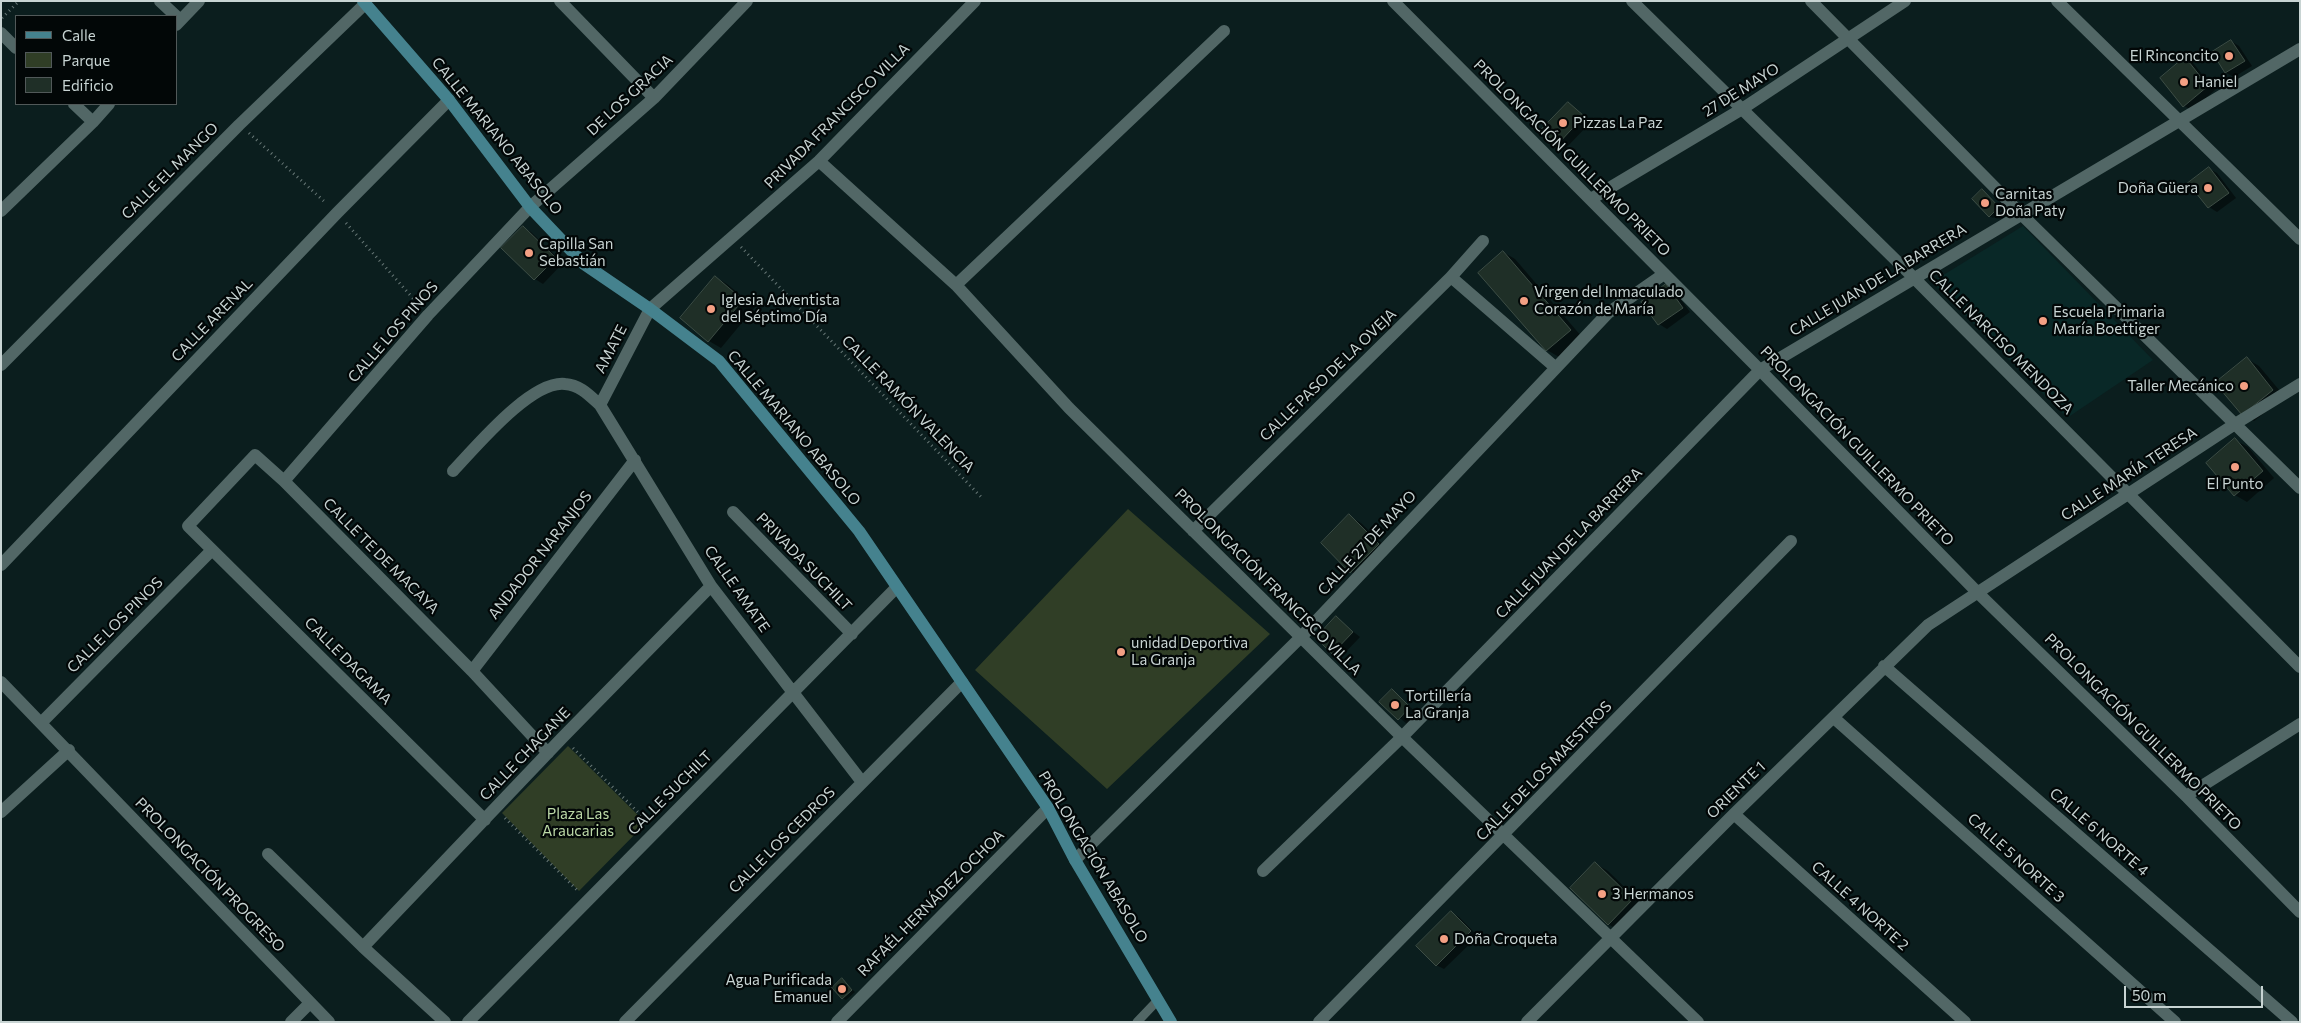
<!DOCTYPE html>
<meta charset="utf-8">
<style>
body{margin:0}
#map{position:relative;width:2301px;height:1023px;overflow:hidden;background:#0b1e1e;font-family:Commissioner,sans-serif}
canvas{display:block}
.frame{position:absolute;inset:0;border:2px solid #c8d4d3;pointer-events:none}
.legend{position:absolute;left:15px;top:15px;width:162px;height:90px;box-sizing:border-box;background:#020707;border:1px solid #515959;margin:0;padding:6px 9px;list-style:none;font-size:15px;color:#c8d4d3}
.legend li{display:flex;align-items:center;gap:10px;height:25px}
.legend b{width:25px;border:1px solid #515959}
.scale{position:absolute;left:2124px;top:986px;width:139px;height:22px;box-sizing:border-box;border:2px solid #c8d4d3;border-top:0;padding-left:6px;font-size:15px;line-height:18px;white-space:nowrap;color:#c8d4d3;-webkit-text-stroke:4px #020707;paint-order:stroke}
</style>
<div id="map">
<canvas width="2301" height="1023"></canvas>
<div class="frame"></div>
<ul class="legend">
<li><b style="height:6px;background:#45828e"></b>Calle</li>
<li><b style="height:14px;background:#303e26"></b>Parque</li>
<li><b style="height:14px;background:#1f2f27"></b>Edificio</li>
</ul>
<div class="scale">50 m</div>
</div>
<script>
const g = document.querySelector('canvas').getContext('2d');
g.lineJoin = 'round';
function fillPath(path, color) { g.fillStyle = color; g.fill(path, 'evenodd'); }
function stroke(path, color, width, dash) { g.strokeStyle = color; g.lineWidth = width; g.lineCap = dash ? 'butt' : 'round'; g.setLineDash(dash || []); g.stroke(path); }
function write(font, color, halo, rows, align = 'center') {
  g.font = font + ' Commissioner,sans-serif'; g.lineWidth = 4.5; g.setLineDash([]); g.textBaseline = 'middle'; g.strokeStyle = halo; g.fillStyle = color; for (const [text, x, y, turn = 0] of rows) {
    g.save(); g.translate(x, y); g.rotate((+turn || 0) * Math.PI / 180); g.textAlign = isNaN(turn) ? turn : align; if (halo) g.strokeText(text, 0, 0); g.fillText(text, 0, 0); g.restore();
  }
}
fillPath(new Path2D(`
 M2023 226 2153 360 2067 418 1932 282Z`), '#092827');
fillPath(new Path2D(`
 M1128 509 1270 634 1107 789 975 670Z
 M568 746 646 823 579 891 502 813Z`), '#303e26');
fillPath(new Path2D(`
 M2231 41 2239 46 2252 66 2234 77 2226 73 2214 52Z
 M2185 59 2193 63 2215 90 2192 110 2184 106Z
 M1568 103 1591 122 1566 148 1558 144Z
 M2209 169 2217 173 2236 198 2217 212 2209 207 2190 183Z
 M1982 191 2002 209 1993 218 1989 216Z
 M523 228 531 232 563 263 543 284 535 279Z
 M1503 252 1515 259 1582 337 1559 357 1547 350 1480 273Z
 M715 277 727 284 755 307 721 348 709 341Z
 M1666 286 1674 290 1690 312 1667 329 1659 324Z
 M2247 359 2259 366 2285 397 2254 421 2242 414Z
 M2235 440 2248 447 2274 478 2247 502 2235 495Z
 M1349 516 1361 523 1390 551 1363 579 1351 572Z
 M1336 618 1360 637 1341 657 1333 653Z
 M1392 691 1417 713 1407 724 1381 702Z
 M1596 864 1608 871 1644 906 1620 931 1608 924Z
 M1452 913 1459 917 1478 936 1444 969 1436 965Z
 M842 980 855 992 846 1000 842 998Z`), '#0007');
const building = new Path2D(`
 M2231 40 2245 61 2225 73 2212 52Z
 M2185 57 2208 86 2183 107 2160 78Z
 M1568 102 1584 116 1557 145 1541 130Z
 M2209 167 2229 193 2208 208 2188 183Z
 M1982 189 1999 207 1989 217 1972 199Z
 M523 226 556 258 534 280 501 248Z
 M1503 251 1571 330 1546 351 1478 273Z
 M715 276 743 300 708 342 680 318Z
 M1666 284 1683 308 1658 325 1641 302Z
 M2247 357 2273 390 2242 415 2215 383Z
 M2235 438 2263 471 2234 496 2206 463Z
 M1349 514 1379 544 1350 573 1321 543Z
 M1336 616 1353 632 1332 654 1316 638Z
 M1392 689 1410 707 1398 720 1379 702Z
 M1595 862 1633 899 1608 925 1570 888Z
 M1451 911 1471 931 1436 966 1416 946Z
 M842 978 852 990 842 999 832 988Z`);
fillPath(building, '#1f2f27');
stroke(building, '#3d4d45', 1);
stroke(new Path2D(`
 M2 18 19 1
 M249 133 326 203
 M346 223 419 305
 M741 247 983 499
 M573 748 647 821
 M505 818 578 891`), '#687877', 3, [1, 4]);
stroke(new Path2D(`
 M1137 1022 1158 1000`), '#526766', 9);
stroke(new Path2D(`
 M160 1 176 16
 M560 1 654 98
 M1393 1 1760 370 1978 593 2186 796 2300 912
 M1632 1 1913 277 2300 667
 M1811 1 2021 214 2300 488
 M2057 1 2300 239
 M176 25 199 1
 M1 33 16 48
 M74 104 93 122
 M819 161 956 285 1069 408 1402 737 1698 1022
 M1591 199 1742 109 1905 1
 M1 211 93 122 109 104
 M1451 277 1556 368
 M956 285 1224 31
 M1 365 239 125 365 4
 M600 405 650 309 819 161 975 1
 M453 471C475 448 531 380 565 384 580 385 589 395 600 405L711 586 862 782
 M284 481 428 315 530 207 654 98 747 1
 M733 512 852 634
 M1193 531 1451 277 1483 241
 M1 565 337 213 449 100
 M1884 666 2292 1022
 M472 671 635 460
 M1 682 329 1022
 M1834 718 2175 1022
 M42 722 212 550
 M2186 796 2300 724
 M1 812 69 750
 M1734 814 1965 1022
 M485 820 188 526 255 455 284 481 472 671 548 753
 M268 854 363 947 445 1022
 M1075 860 1301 637 1608 313 1664 274
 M1263 871 1402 737 1760 370 2300 49
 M363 947 562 738 711 586
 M291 1022 310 1003
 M468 1022 896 588
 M625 1022 962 682
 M837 1022 1048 808
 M1319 1022 1791 541
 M1527 1022 1734 814 1928 625 2235 424 2300 384`), '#526766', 12);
stroke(new Path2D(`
 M363 1 449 100 530 207 584 264 650 309 719 361 859 531 1048 808 1075 860 1171 1022`), '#45828e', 12);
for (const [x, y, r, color] of [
 [2229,56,5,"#f39f83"],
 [2184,82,5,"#f39f83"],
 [1563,123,5,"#f39f83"],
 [2208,188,5,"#f39f83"],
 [1985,203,5,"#f39f83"],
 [529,253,5,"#f39f83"],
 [1524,301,5,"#f39f83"],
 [711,309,5,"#f39f83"],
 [2043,321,5,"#f39f83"],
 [2244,386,5,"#f39f83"],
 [2235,467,5,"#f39f83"],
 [1121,652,5,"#f39f83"],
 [1395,705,5,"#f39f83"],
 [1602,894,5,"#f39f83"],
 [1444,939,5,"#f39f83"],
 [842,989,5,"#f39f83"]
]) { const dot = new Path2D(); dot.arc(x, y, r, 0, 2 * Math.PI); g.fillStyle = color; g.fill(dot); stroke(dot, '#020707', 2); }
write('15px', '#c8d4d3', '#020707', [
 ["El Rinconcito",2219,56,"right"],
 ["Haniel",2194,82],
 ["Pizzas La Paz",1573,123],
 ["Doña Güera",2198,188,"right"],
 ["Carnitas",1995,194],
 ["Doña Paty",1995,211],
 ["Capilla San",539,244],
 ["Sebastián",539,261],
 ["Virgen del Inmaculado",1534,292],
 ["Corazón de María",1534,309],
 ["Iglesia Adventista",721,300],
 ["del Séptimo Día",721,317],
 ["Escuela Primaria",2053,312],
 ["María Boettiger",2053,329],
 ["Taller Mecánico",2234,386,"right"],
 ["El Punto",2235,484,"center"],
 ["unidad Deportiva",1131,643],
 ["La Granja",1131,660],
 ["Tortillería",1405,696],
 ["La Granja",1405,713],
 ["3 Hermanos",1612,894],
 ["Doña Croqueta",1454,939],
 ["Agua Purificada",832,980,"right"],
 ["Emanuel",832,997,"right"]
], 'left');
write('15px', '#c8d4d3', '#020707', [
 ["27 DE MAYO",1741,90,-32],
 ["DE LOS GRACIA",630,95,-43],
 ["PRIVADA FRANCISCO VILLA",837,116,-45],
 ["CALLE MARIANO ABASOLO",497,136,51],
 ["PROLONGACIÓN GUILLERMO PRIETO",1572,158,45],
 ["CALLE EL MANGO",170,171,-45],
 ["CALLE JUAN DE LA BARRERA",1878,280,-31],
 ["CALLE ARENAL",212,320,-46],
 ["CALLE LOS PINOS",393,332,-49],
 ["CALLE NARCISO MENDOZA",2001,342,45],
 ["AMATE",611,349,-63],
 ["CALLE PASO DE LA OVEJA",1328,375,-44],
 ["CALLE RAMÓN VALENCIA",908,404,46],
 ["CALLE MARIANO ABASOLO",794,428,50],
 ["PROLONGACIÓN GUILLERMO PRIETO",1857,446,46],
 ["CALLE MARÍA TERESA",2129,474,-33],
 ["CALLE 27 DE MAYO",1367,543,-47],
 ["CALLE JUAN DE LA BARRERA",1569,543,-46],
 ["ANDADOR NARANJOS",540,555,-52],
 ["CALLE TE DE MACAYA",381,556,45],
 ["PRIVADA SUCHILT",804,562,46],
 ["PROLONGACIÓN FRANCISCO VILLA",1268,582,45],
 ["CALLE AMATE",737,589,55],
 ["CALLE LOS PINOS",115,625,-45],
 ["CALLE DAGAMA",348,661,45],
 ["PROLONGACIÓN GUILLERMO PRIETO",2143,732,45],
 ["CALLE CHAGANE",525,754,-46],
 ["CALLE DE LOS MAESTROS",1544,771,-46],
 ["ORIENTE 1",1736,790,-44],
 ["CALLE SUCHILT",670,793,-45],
 ["CALLE 6 NORTE 4",2099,832,41],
 ["CALLE LOS CEDROS",782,840,-45],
 ["PROLONGACIÓN ABASOLO",1093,857,59],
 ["CALLE 5 NORTE 3",2016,858,42],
 ["PROLONGACIÓN PROGRESO",210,875,46],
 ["RAFAÉL HERNÁDEZ OCHOA",931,903,-45],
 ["CALLE 4 NORTE 2",1860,906,42]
]);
write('15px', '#bcd9a7', '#020707', [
 ["Plaza Las",578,814],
 ["Araucarias",578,831]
]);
</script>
